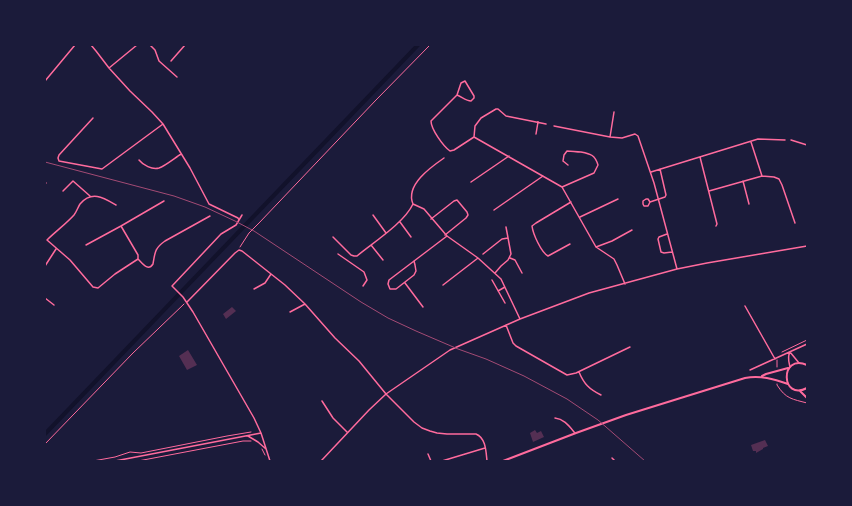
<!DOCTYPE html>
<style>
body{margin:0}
#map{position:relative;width:852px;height:506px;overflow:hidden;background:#1b1b3a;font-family:"Public Sans",sans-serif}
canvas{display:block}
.frame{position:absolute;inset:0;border:46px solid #1b1b3a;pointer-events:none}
</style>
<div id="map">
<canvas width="852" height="506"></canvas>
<div class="frame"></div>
</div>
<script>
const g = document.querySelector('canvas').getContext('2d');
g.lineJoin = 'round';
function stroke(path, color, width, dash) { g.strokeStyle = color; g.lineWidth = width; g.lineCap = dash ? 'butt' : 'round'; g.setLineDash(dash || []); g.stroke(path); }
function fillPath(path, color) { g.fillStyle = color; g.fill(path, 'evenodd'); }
stroke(new Path2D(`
 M45 434 418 45`), '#12122b', 4);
fillPath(new Path2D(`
 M232 307 236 311 226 319 223 314Z
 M188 350 197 365 187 370 179 356Z
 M535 430 537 433 541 431 544 437 533 442 530 433Z
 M765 440 768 446 763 448V449L756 453V451H753L751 445Z`), '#542f53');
stroke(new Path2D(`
 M240 247 249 233 259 223 376 100 430 45
 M782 352 807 340
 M777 367V360
 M777 384V385C786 399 792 399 807 403
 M45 444 133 353 184 304
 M262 449 265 455
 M93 461 115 457 130 452 141 453 227 436 251 432
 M138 461 243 441H251`), '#ff6b9d', 1);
stroke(new Path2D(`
 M91 45 96 51 109 68 130 91 152 112 163 124 190 168 209 204 238 218 239 220
 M150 45 155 50 159 61 177 77
 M171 61 185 45
 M109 68 137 45
 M45 81 75 45
 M457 95C462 97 466 101 471 101L474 98V96L465 81 461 83 457 95 431 121C431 129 443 146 450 151L454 150 474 137 475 126 481 118 496 109H498L506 116 546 124
 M93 118 59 155 58 158 59 161 102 169 163 124
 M554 126 610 137 622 138 635 134 638 136 654 183 677 269
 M536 134 538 122
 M474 137 562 187 596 247 614 259 617 265 625 284
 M610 137 614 112
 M791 140 807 145
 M751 142 762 176
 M700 157 717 224 716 226
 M444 158C431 167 405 185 413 204L424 209 447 236 478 258 501 279 520 319
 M139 160C143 165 152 170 159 168 165 166 176 157 181 154
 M651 172 758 139 785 140
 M743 181 749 204
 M471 182 509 156
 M45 183H46
 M562 187 594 173 598 165C595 155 591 154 581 152 576 152 572 151 567 151L564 155 563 161 568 165
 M63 191 73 181 90 196
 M709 191 762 176 774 177 779 179 782 185 795 223
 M650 202 648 199H646L643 201V204L644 206H648L650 202 665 197 666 195 660 169
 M494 210 543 176
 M242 215 236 225 221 234 172 286 183 297 193 312 254 418 261 433 270 461
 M373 215 386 233
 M580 217 618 199
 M431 219 454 201 457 200 467 212 468 215 466 218 445 235
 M400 222 411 237
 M121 226 164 201
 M667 234 659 237 658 239 661 252 664 253 672 252
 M333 237 351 255 354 256H357C374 242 404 223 413 204
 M47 240 70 260 93 287 98 288 115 274 138 259V255L121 226 86 245
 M47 240C55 232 67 223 74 215 77 211 78 207 80 204 92 190 104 198 116 205
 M570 244 548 256C541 252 533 234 532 226L536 223 571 202
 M371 245 383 260
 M596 247 612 241 632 230
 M338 254 364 272 367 280 363 286
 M483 254 502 239 508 238
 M510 258 515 260 522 273
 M138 259C142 263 148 272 153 264 155 252 155 248 165 241L210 216
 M414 261 415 265 416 271 414 275 396 289H390L388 284 389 280 447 236
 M45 266 56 249
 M495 273 501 266 508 260 511 254 506 227
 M492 280 505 303
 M405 283 423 307
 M443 285 478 258
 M254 289 265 283 271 274
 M498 291 505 287
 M45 298 54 305
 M187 302 235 253 239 250 242 251 285 285 305 304 335 338 359 361 386 394 414 422 422 428 430 431 437 433 447 434H476C486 438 486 452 487 461
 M745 306 775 359
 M290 312 305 304
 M506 325 513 343 516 346 567 375 576 373 630 347
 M790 352 799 363
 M790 367C789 362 787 357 790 352
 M750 370 807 344
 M579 372C584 384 589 389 601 395
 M322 401 333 418 347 432
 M555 418C564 419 569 426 575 433
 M248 436 258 442 266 449
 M428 454 431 461
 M612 458 615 461
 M115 461 261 433
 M321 461 369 410 386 394 450 350 468 342 520 319 589 293 677 269 707 263 807 246
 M442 461 485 448`), '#ff6b9d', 1.5);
stroke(new Path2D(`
 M807 365C779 353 781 402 807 388
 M762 376 766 374 788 368
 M800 391 807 398
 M503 461 576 433 626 415 745 378C760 375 774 379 788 384`), '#ff6b9d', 2);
stroke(new Path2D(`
 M45 162 174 196 205 207 235 221 254 231 361 302 388 318 416 331 458 349 486 359 524 376 567 399 598 420 645 461`), '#a44b75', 1);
</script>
